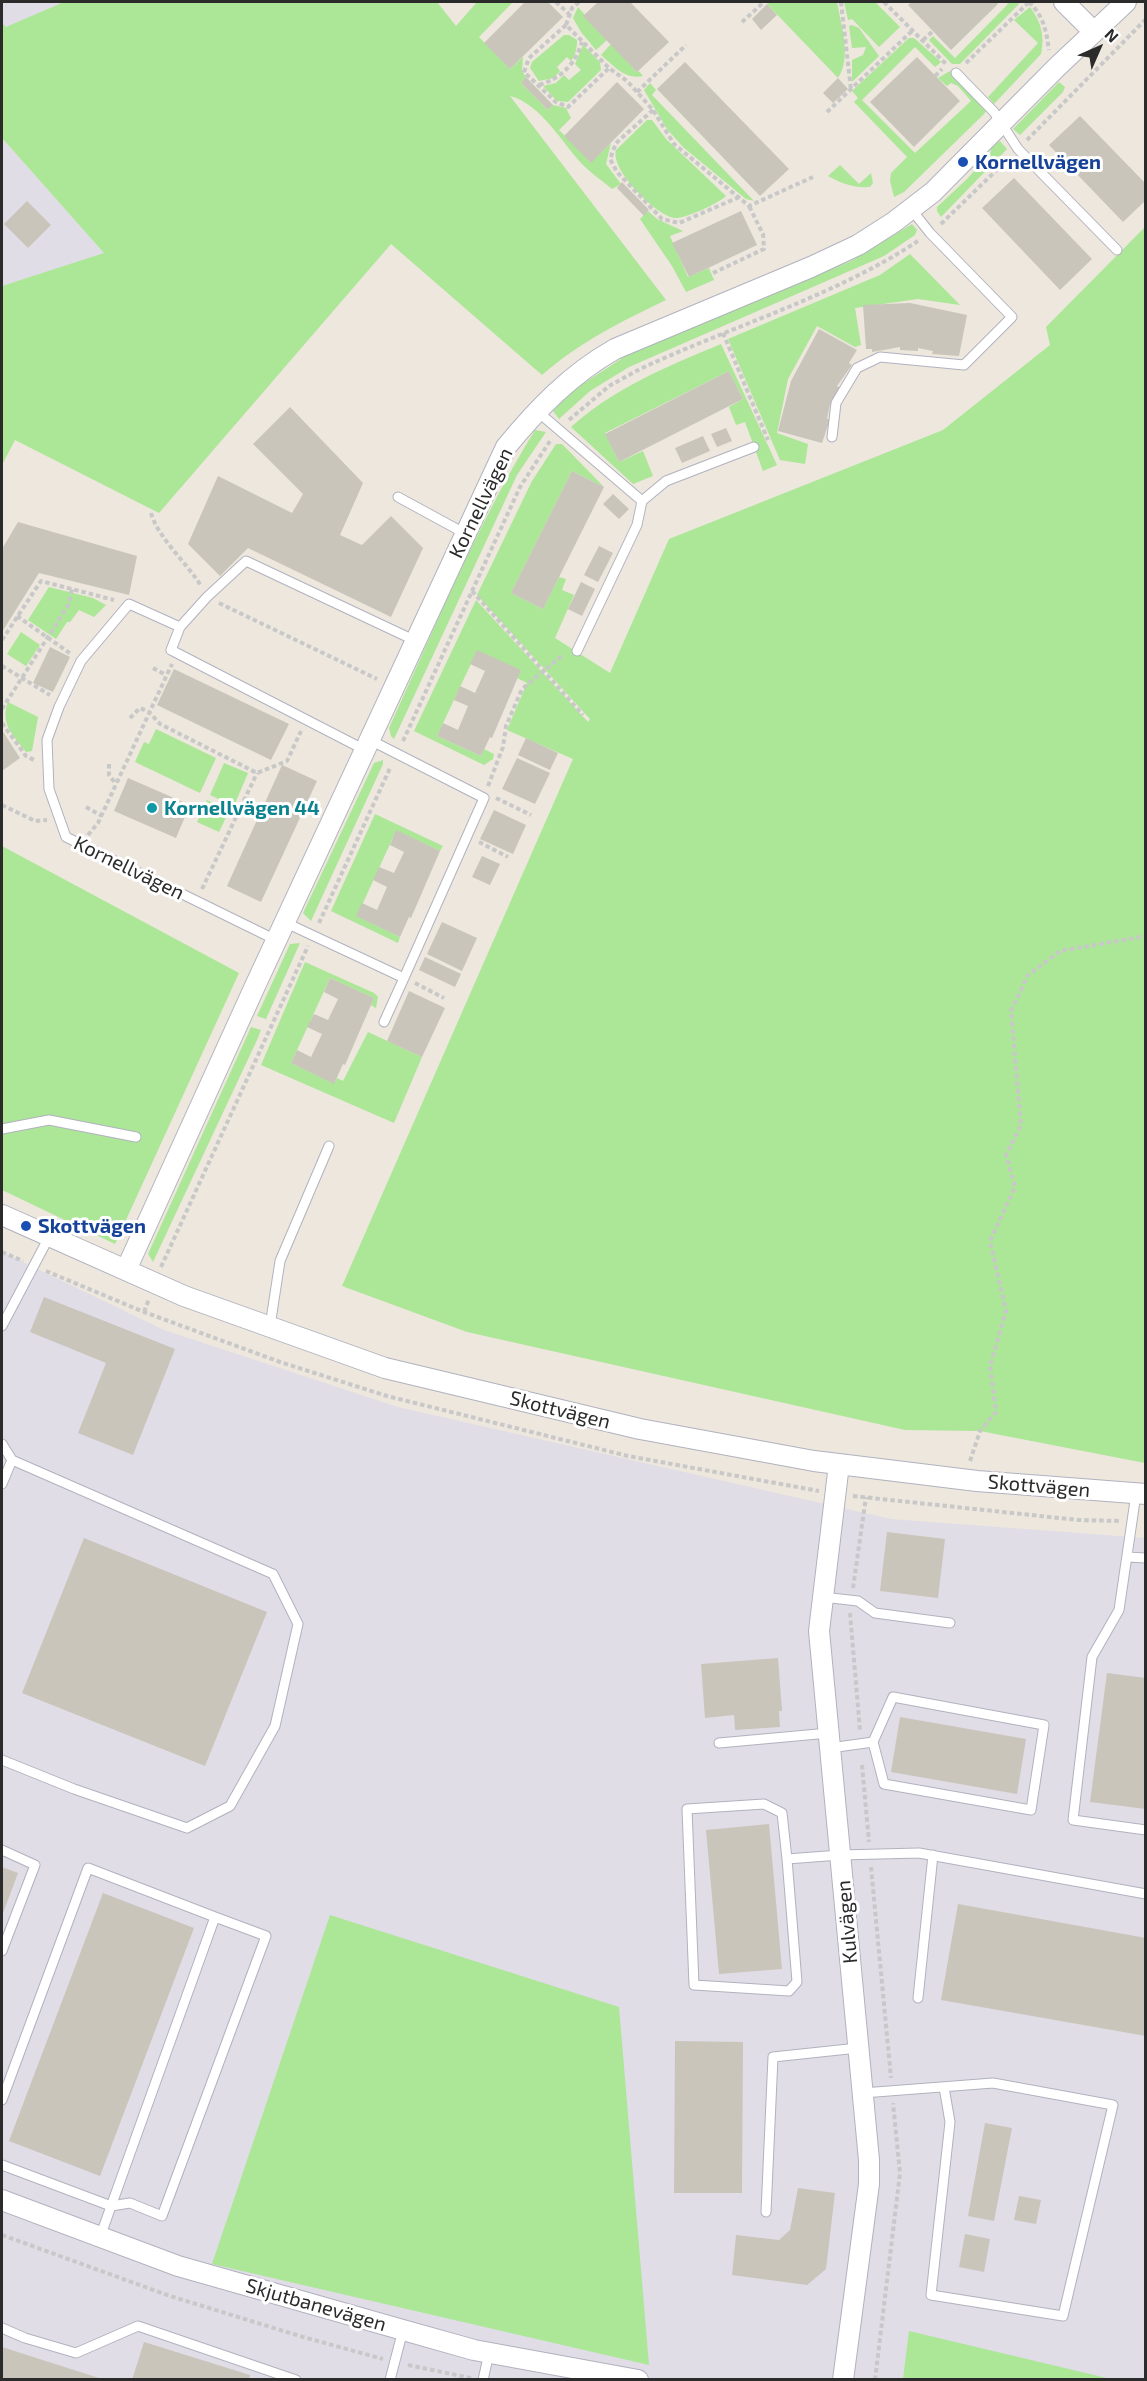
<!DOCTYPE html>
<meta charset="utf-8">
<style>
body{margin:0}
#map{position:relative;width:1147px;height:2381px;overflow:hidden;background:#ede7dd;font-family:"Exo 2",sans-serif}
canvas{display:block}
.frame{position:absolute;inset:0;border:3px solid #2b2b2b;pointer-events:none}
.north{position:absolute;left:1069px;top:18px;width:60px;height:60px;-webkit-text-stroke:4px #fff;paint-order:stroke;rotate:45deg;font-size:16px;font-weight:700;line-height:24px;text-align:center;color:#2b2b2b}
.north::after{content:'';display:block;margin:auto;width:21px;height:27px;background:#2b2b2b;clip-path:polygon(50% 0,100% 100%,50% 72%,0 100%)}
</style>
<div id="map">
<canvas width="1147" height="2381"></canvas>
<div class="frame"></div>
<div class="north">N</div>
</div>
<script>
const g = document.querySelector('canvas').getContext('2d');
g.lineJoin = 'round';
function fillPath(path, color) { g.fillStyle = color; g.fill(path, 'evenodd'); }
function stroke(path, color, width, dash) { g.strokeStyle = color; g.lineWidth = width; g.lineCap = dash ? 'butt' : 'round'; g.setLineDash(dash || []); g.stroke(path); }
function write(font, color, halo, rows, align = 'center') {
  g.font = font + ' "Exo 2",sans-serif'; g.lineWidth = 6; g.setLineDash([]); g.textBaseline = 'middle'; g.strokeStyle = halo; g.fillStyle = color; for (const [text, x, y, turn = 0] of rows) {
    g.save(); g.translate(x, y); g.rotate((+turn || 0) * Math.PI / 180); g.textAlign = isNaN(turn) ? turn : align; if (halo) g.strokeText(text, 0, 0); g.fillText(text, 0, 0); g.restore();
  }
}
fillPath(new Path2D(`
 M2 2H64L6 28 2 23Z
 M2 138 105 254 2 286Z
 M2 1252 164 1330 398 1407 891 1519 1145 1538V2379H2Z`), '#e0dde6');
fillPath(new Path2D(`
 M64 2H437L456 26 477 2H513L479 37 510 69 523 57 522 71 526 77 521 83 548 110 553 105 566 108 571 118 559 130 591 162 611 143 606 164 621 184 612 189C603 181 592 174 583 165 562 143 541 104 510 96L666 300C622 321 580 342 542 375L391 244 159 513 15 440 2 465V286L104 253 2 138V23L6 27Z
 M770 2H837C841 25 852 57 838 78L767 4Z
 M844 2H875L900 27 879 47 852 19 848 20Z
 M1006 2H1019L1018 5 960 64H952L929 40 933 36 955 58 1008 4Z
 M578 7 607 40 596 50 581 32 573 18Z
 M1030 7C1041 22 1045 35 1041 54L994 104 988 97 1038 43 1014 20Z
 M852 25 859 28 879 56 852 82V60L863 55 866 47 852 48 849 26Z
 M564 35H569L577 40C577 48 576 54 571 61L567 57 557 67 560 71 554 78 539 81 530 68 532 62Z
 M909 38H914L941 62 935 67 915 47 862 100 915 153 971 101 958 86 951 83 947 86 938 78 950 71 986 111 984 114 904 192 894 197 890 181 891 173 907 157 854 102 858 98 852 91Z
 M611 44 637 72 639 71 643 76C625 80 614 66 601 55Z
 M583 45 600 62 601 70 568 102 557 101 543 86 556 83 564 75 569 80 581 70 575 64Z
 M1059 82 1065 87 1063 92 1020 135 1013 129Z
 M650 83 656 90 652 95 754 201 746 199 683 147 667 129 644 90Z
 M647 120H652L666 139 726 196C717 204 685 219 674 218 656 215 610 170 616 150Z
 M1000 141 1007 149 941 217 937 211V207L967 179 991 152 990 148Z
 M840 165 859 184 871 173 873 183 870 187C855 188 842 184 828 176Z
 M648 211 657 219 683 231 670 236 688 277 709 268 714 280 686 292 672 266 640 219Z
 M912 224 917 230 915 235 884 256 629 367 590 391 559 419 553 411 575 389 627 355 851 261Z
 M1145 227V1463L980 1431 905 1430 467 1332 342 1286 573 759 507 730 527 683 517 678 520 670 477 651 437 736 481 756 484 749 494 754 493 759 484 765 414 731 476 600 588 722 590 719 477 595 532 481 556 444H562L604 487 572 471 511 593 543 609 559 577 566 579 562 590 574 595 555 638 610 673 669 539 943 430 1050 345 1046 327Z
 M910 254 960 305 918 299 855 308 861 345 855 347 817 326 788 379 777 433 808 444 805 464 780 460 728 339 880 275Z
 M721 344 777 465 763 471 745 422 736 425 729 407 743 399 729 371 605 433 619 462 643 451 653 476 633 484 571 427C614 388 668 366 721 344Z
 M535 430 546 432 517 475 394 739 391 736 389 728C435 628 477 524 535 430Z
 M49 587 93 598 106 605 94 617 79 610 70 622H67L56 639 28 620Z
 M21 632 40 645 26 666 7 654Z
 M8 702 38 717 32 751 26 752C12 734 0 723 8 702Z
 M156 729 216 758 200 793 135 762 144 742 149 744Z
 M383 760V764L311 921 303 913 374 763Z
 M224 763 248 773 234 806 210 795Z
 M207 800 229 811 219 832 197 822Z
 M375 814 443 846 440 851 396 831 357 916 400 937 398 943 331 911Z
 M2 846 239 973 115 1244 2 1190Z
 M300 943 266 1019 257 1016 290 944Z
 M305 962 374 993 378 997 376 1008 371 1005 374 998 330 978 291 1063 334 1083 337 1078 343 1081 368 1032 422 1057 394 1123 261 1065Z
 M251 1027 261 1030 257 1040 153 1262 148 1254Z
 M330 1915 619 2007 649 2365 212 2264Z
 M909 2331 1111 2379H903Z`), '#ace697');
fillPath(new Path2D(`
 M525 2H548L563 17 510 69 484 43Z
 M598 2H630L669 42 637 72 583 16Z
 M912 2H996L998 4 951 50 908 5Z
 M767 4 777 15 761 30 752 19Z
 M917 57 960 101 914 147 870 102Z
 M685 62 789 169 760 196 657 89Z
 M526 77 553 105 548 110 521 83Z
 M838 78 848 89 833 103 823 93Z
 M617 82 644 109 591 163 564 136Z
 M1080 116 1146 184V200L1123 222 1049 145Z
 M1014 178 1092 259 1060 290 982 208Z
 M622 182 649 210 644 216 617 188Z
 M27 201 51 225 28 248 4 224Z
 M741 211 757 245 689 277 672 243Z
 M910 303 967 315 959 356 932 354 933 351 918 348V351L900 350V347L872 352V349H866L863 305Z
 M819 329 857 350 849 363 852 365 837 386 840 388 833 405 830 404 827 419H830L822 443 778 431 791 381Z
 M729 371 743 399 619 462 605 434Z
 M290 407 363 483 340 535 362 545 391 516 423 548 391 617 248 548 220 576 188 544 218 476 292 513 303 494 253 444Z
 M726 428 732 441 717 447 711 434Z
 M703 436 710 451 682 463 675 448Z
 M572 471 604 487 543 609 511 593Z
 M613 494 629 509 619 519 603 504Z
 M18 522 137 556 129 595 39 573 2 632V549Z
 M599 546 613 553 598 582 584 575Z
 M581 582 595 589 582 616 568 609Z
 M50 647 70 657 53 692 33 683Z
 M477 650 521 670 492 738 490 737 481 756 437 736 443 723 458 730 468 706 454 700 460 686 475 693 485 671 470 664Z
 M174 669 289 724 271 760 157 705Z
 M2 730 20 758 2 771Z
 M526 738 558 753 550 770 518 755Z
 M517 758 550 773 535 804 502 789Z
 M282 765 317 781 261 902 227 886Z
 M128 778 190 805 176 838 114 811Z
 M494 810 526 825 513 854 480 839Z
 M396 830 440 851 411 918 409 917 400 937 356 916 362 903 377 910 387 887 373 880 379 867 394 873 404 852 390 845Z
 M482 856 500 864 490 885 472 877Z
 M442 922 477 938 462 971 427 954Z
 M425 957 461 974 455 987 419 970Z
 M330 978 374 998 345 1065 343 1064 334 1084 291 1063 297 1050 311 1057 322 1034 307 1027 314 1014 328 1020 338 999 324 992Z
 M409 991 445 1008 422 1057 387 1041Z
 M44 1297 175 1349 133 1455 78 1433 106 1363 30 1332Z
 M887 1532 945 1539 938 1598 880 1591Z
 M84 1538 267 1612 205 1766 22 1693Z
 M778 1658 782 1711H779L780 1727 735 1730 734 1715 705 1718 701 1664Z
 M1107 1673 1146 1678V1809L1090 1802Z
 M900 1717 1026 1739 1017 1794 891 1772Z
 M769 1824 782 1969 719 1974 706 1830Z
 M2 1867 18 1873 2 1916Z
 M103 1893 194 1928 100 2176 9 2141Z
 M958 1904 1146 1938V2036L941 2000Z
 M675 2041 743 2042 742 2193H674Z
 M985 2123 1012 2128 994 2221 968 2216Z
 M798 2188 835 2193 826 2269 807 2285 732 2275 736 2235 779 2240 790 2230Z
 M1019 2196 1041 2200 1036 2224 1014 2220Z
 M965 2234 990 2239 984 2272 959 2267Z
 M144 2342 250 2375 249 2380H132Z
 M2 2347 102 2379V2380H2Z`), '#c9c5bb');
const service = new Path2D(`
 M956 73 994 112 1018 149 1117 250
 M537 411 642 501 666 481 754 447
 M832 437 836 403 857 368 880 357 964 365 1012 317 930 233 911 209
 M398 497 466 534
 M180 627 171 650 365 750
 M577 651 637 525 642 501
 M284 922 404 978 484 798 370 740
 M276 940 66 837 49 789 47 740 59 707 81 661 129 604 180 627 207 597 246 561 416 641
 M384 1022 404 978
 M2 1129 49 1120 136 1137
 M2 1326 49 1237
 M270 1326 280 1261 329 1146
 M2 1444 12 1460 2 1484
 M1136 1494 1119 1610 1092 1657 1073 1820 1146 1830
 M1127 1557 1146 1558
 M822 1597 858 1601 875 1613 950 1623
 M719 1743 829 1733
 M830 1748 873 1742 893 1697 1044 1725 1031 1810 884 1784 873 1742
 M2 1760 74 1789 187 1828 230 1806 275 1726 298 1624 273 1574 12 1460
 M2 1850 35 1865 2 1951
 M787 1859 797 1982 789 1991 694 1985 687 1809 764 1804 782 1813 787 1859 840 1855 919 1853 1146 1894
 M918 1998 933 1855
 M863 2093 993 2083 1113 2105 1063 2316 931 2295 950 2122 944 2087
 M2 2100 88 1868 215 1917 100 2237
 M2 2165 111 2206 130 2203 162 2216 266 1936 215 1917
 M766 2212 773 2057 858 2048
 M2 2328 25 2338 76 2353 138 2326 296 2380
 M390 2380 403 2330
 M483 2380 489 2353`);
const minor = new Path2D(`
 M1064 2 1094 32
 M2 1215 184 1296 385 1368 640 1429 814 1461 977 1481 1146 1494
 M126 1270 255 986 506 447C538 408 571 374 615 349L811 267 858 245 894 222 933 192 1057 67 1126 2
 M839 1464 819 1631 869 2160V2184L843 2380
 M2 2200 178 2266 403 2330 474 2350 638 2380`);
stroke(service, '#b1b2bf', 11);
stroke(minor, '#b1b2bf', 22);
stroke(new Path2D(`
 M556 2 569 14
 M579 2 572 8 566 25 609 68 627 81 637 92 653 110 674 144 749 206 813 177
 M841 2 851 90
 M884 2 947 65
 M1029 2C1044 17 1046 30 1049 50
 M742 22 764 2
 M566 25 529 58 524 72 556 102 568 107 609 68
 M923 40 933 31
 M966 63 1029 2
 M935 76 942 69
 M539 85C561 78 575 65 582 42
 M637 92 686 45
 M653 110 616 143 610 159 617 172 662 219 679 223 737 198
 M827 112 913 30
 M1027 140 1146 19
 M941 224 1009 158
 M713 273 764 249 763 234 749 206
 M723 333 768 440
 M569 420 609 386 640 369C732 326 833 297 918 241
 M151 513C158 538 187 563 201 586
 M472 591 583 715
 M219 603 377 679
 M17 616 71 654
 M2 640 41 581 114 600
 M2 666 50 695
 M153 668 166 675
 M2 709 69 604 72 589
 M130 718 140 708 149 712 160 724 257 773 287 761 301 731
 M2 723 26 756 34 760
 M403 741 520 487 550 441
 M109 764V775L116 784
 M488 786 503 747 506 726 522 689 564 654
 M496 798 531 815
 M2 805 35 821 47 820
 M86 807 102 816
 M88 835 98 823 172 664
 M479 842 508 857
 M202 889 257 773
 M319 923 391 766
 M415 983 444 998
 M2 1252 23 1261
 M161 1267 308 946
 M46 1271 144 1312 280 1362 387 1396 628 1456 819 1491
 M144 1312 149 1299
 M970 1461 980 1431 996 1412 990 1366 1006 1311 990 1241 1015 1187 1006 1155 1021 1125 1011 1011 1028 975 1060 951 1146 936
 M853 1496 1078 1520 1120 1521
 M853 1588 866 1497
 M850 1613 860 1731
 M862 1765 869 1842
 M871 1867 891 2078
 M2 2235 170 2296 303 2337 383 2359
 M408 2365 471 2378
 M875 2380 900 2173 893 2103`), '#c8c8c8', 4, [4.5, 3]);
stroke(service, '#fff', 9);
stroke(minor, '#fff', 20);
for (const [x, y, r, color] of [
 [963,162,6,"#1a4fb4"],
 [152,808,6,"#0f9aa8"],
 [26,1226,6,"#1a4fb4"]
]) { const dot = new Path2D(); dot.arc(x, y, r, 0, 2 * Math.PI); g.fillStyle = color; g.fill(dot); stroke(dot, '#fff', 2); }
write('bold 20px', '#164399', '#fff', [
 ["Kornellvägen",975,162],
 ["Skottvägen",38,1226]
], 'left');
write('20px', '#2b2b2b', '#fff', [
 ["Kornellvägen",481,503,-64],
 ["Kornellvägen",129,868,26],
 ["Skottvägen",560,1410,14],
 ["Skottvägen",1039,1486,5],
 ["Kulvägen",847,1922,-95],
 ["Skjutbanevägen",316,2305,16]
]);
write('bold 20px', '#0d838f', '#fff', [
 ["Kornellvägen 44",164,808]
], 'left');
</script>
